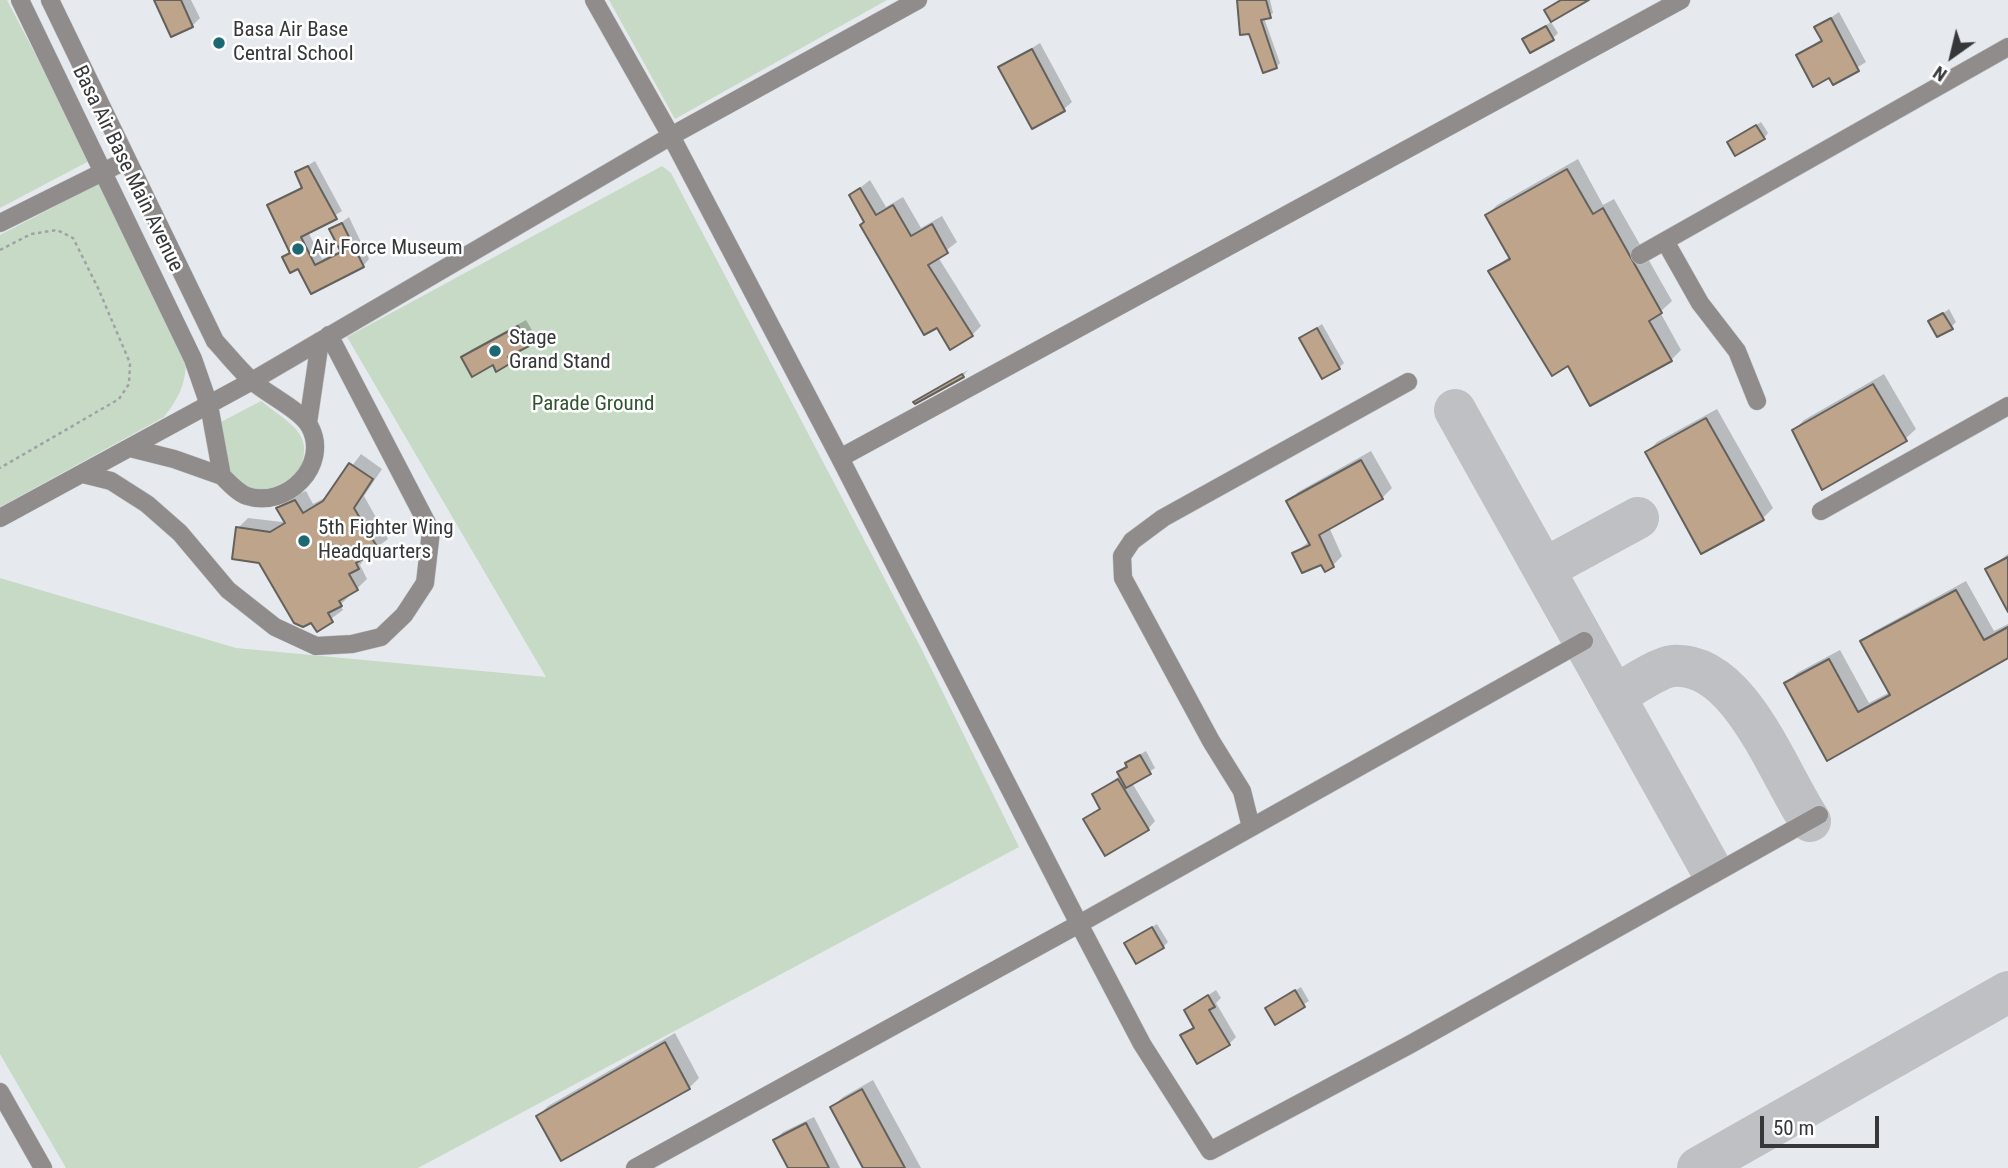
<!DOCTYPE html>
<style>
body{margin:0}
#map{position:relative;width:2008px;height:1168px;overflow:hidden;background:#e6eaee;font-family:"Roboto Condensed",sans-serif}
canvas{display:block}
.north{position:absolute;left:1917px;top:21px;width:70px;height:70px;-webkit-text-stroke:5px #fff;paint-order:stroke;rotate:214deg;font-size:19px;font-weight:700;line-height:28px;text-align:center;color:#363739}
.north::after{content:'';display:block;margin:auto;width:24px;height:32px;background:#363739;clip-path:polygon(50% 0,100% 100%,50% 72%,0 100%)}
.scale{position:absolute;left:1760px;top:1116px;width:119px;height:32px;box-sizing:border-box;border:4px solid #363739;border-top:0;padding-left:9px;font-size:21px;line-height:24px;white-space:nowrap;color:#363739;-webkit-text-stroke:5px #fff;paint-order:stroke}
</style>
<div id="map">
<canvas width="2008" height="1168"></canvas>
<div class="north">N</div>
<div class="scale">50 m</div>
</div>
<script>
const g = document.querySelector('canvas').getContext('2d');
g.lineJoin = 'round';
function fillPath(path, color) { g.fillStyle = color; g.fill(path, 'evenodd'); }
function stroke(path, color, width, dash) { g.strokeStyle = color; g.lineWidth = width; g.lineCap = dash ? 'butt' : 'round'; g.setLineDash(dash || []); g.stroke(path); }
function write(font, color, halo, rows, align = 'center') {
  g.font = font + ' "Roboto Condensed",sans-serif'; g.lineWidth = 5; g.setLineDash([]); g.textBaseline = 'middle'; g.strokeStyle = halo; g.fillStyle = color; for (const [text, x, y, turn = 0] of rows) {
    g.save(); g.translate(x, y); g.rotate((+turn || 0) * Math.PI / 180); g.textAlign = isNaN(turn) ? turn : align; if (halo) g.strokeText(text, 0, 0); g.fillText(text, 0, 0); g.restore();
  }
}
fillPath(new Path2D(`
 M0 0H7L91 160 0 208Z
 M609 0H887L675 119Z
 M662 166 671 173 921 648 1019 847 418 1168H66L0 1054V578L236 648 546 677 347 337Z
 M100 183 186 363C185 386 178 399 164 417L0 507V235Z
 M261 401C295 428 317 434 296 480L263 495 229 478 219 423Z`), '#c6dac5');
fillPath(new Path2D(`
 M156 0H191L200 18 192 26Z
 M1239 0H1270L1273 13 1264 18 1280 63 1276 67 1251 32Z
 M1839 12 1866 62 1834 82 1830 76 1798 55 1822 39 1816 28Z
 M1551 22 1558 33 1553 38 1524 39Z
 M1040 43 1072 102 1064 109 1000 68Z
 M1761 122 1768 133 1764 138 1729 142Z
 M1578 159 1603 205 1614 199 1672 301 1660 312 1681 350 1671 360 1569 364 1491 271 1510 256 1487 215 1497 205Z
 M315 161 342 211 308 232 322 259 342 250 331 230 349 217 369 259 363 266H299L284 257 290 251 270 205 303 186 297 172Z
 M870 180 886 207 903 197 921 228 942 216 957 242 938 257 981 326 972 335 866 221 851 195Z
 M1949 309 1956 322 1951 327 1930 322Z
 M526 320 536 337 516 351 518 354 510 362 494 363 463 357 471 350Z
 M1322 324 1344 363 1339 368 1301 338Z
 M968 370 963 376 916 401 920 398Z
 M1884 374 1916 429 1905 439 1794 430 1804 420Z
 M1717 409 1773 508 1762 519 1647 452 1657 442Z
 M1371 451 1392 488 1382 498 1329 527 1342 556 1332 566 1294 553 1310 541 1288 502 1298 492Z
 M361 454 382 469 364 496 388 539 367 555 360 565 367 579 340 605 343 610 317 629 238 528 248 518 282 522 285 520 278 508 288 498 306 491 313 504 330 495Z
 M2008 554V608L1987 570Z
 M1966 581 1994 631 2008 624V656L1828 758 1787 683 1797 673 1840 650 1869 703 1890 692 1863 642 1873 632Z
 M1146 751 1155 768 1132 783 1155 821 1148 829 1085 819 1101 807 1094 794 1121 775 1119 772 1132 759Z
 M1157 924 1168 942 1163 947 1126 943Z
 M1301 987 1309 1001 1275 1022 1267 1008Z
 M1216 990 1221 998 1216 1003 1236 1037 1229 1044 1182 1036 1195 1026 1186 1010Z
 M675 1033 699 1078 689 1088 538 1116 548 1106Z
 M873 1080 921 1168H865L832 1107 843 1097Z
 M814 1117 840 1168H789L775 1140 783 1132Z`), '#0003');
stroke(new Path2D(`
 M1455 410 1708 864
 M1544 569 1638 518
 M1615 696C1628 688 1659 667 1673 666 1740 661 1778 774 1810 821
 M1698 1168 2008 992`), '#bec0c4', 42);
const building = new Path2D(`
 M154 0H181L193 27 171 37Z
 M1237 0H1266L1271 18 1261 20 1277 68 1263 73 1249 34 1240 35Z
 M1561 0H1589L1551 22 1544 10Z
 M1831 18 1859 71 1833 85 1829 78 1813 87 1796 55 1822 41 1814 27Z
 M1546 26 1554 40 1530 53 1522 39Z
 M1032 49 1065 111 1032 129 998 67Z
 M1756 125 1765 139 1735 156 1727 142Z
 M308 166 337 219 301 237 315 265 341 252 329 229 342 223 364 267 311 294 298 269 290 273 282 257 290 253 267 205 302 188 295 172Z
 M1567 169 1593 214 1603 208 1662 313 1649 321 1672 361 1590 406 1568 366 1552 376 1488 271 1510 259 1485 215Z
 M860 188 876 215 893 205 911 236 932 224 948 253 928 265 973 336 950 350 937 328 924 335 860 225 864 222 849 195Z
 M1943 313 1953 329 1937 337 1928 321Z
 M518 326 529 346 508 357 511 363 496 372 493 365 472 377 461 357Z
 M1317 328 1340 369 1322 379 1299 338Z
 M962 374 964 377 915 404 913 402Z
 M1873 384 1907 441 1822 490 1792 430Z
 M1706 418 1764 520 1701 554 1645 452Z
 M1361 460 1383 499 1319 535 1334 567 1325 572 1321 565 1302 573 1292 553 1310 545 1286 501Z
 M349 463 373 479 354 508 379 550 356 563 359 569 349 574 358 590 339 601 342 606 328 613 333 622 317 632 311 623 303 627 294 623 259 563 232 559 236 527 270 532 285 523 276 508 295 500 303 513 323 501Z
 M2008 557V612L1985 569Z
 M1956 590 1984 640 2008 627V658L1827 761 1784 683 1829 659 1858 712 1890 695 1860 641Z
 M1140 755 1151 774 1126 788 1117 772 1127 767 1125 763Z
 M1118 779 1149 830 1105 856 1083 819 1100 809 1092 794Z
 M1152 927 1164 948 1136 964 1124 943Z
 M1295 990 1305 1007 1275 1025 1265 1008Z
 M1208 995 1215 1007 1209 1010 1230 1045 1197 1064 1180 1035 1194 1028 1184 1010Z
 M665 1042 690 1089 561 1161 536 1116Z
 M862 1089 905 1168H863L830 1107Z
 M806 1123 829 1168H788L773 1140Z`);
fillPath(building, '#bea48a');
stroke(building, '#64615d', 2);
const minor = new Path2D(`
 M20 0 193 359 209 405 222 476C229 483 238 493 247 496 287 509 330 465 310 427 301 410 266 394 251 380 238 368 227 354 215 341L50 0
 M594 0 671 136 840 458 1079 924 1584 641
 M0 223 127 160
 M1665 241 1700 303 1737 351 1757 401
 M1640 255 2008 47
 M308 423 320 341
 M130 448 174 459 222 476
 M840 458 1681 0
 M83 474 111 481 147 504 180 533 228 590 275 627 316 646 352 644 381 637 404 615 425 583 431 531 329 335
 M1821 511 2008 406
 M0 518 252 381 671 136 918 0
 M1251 827 1242 791 1211 741 1123 578 1122 556 1132 541 1163 518 1408 382
 M0 1092 43 1168
 M635 1168 1079 924 1142 1044 1210 1151 1409 1045 1819 815`);
stroke(minor, '#c3c6ca', 19);
stroke(new Path2D(`
 M0 250 31 234 57 230 73 238 98 288 130 363 129 384 119 399 0 468`), '#a0a2a6', 2.5, [3.5, 3.5]);
stroke(minor, '#8f8c8b', 18);
for (const [x, y, r, color] of [
 [219,43,7,"#1d6971"],
 [298,249,7,"#1d6971"],
 [495,351,7,"#1d6971"],
 [304,541,7,"#1d6971"]
]) { const dot = new Path2D(); dot.arc(x, y, r, 0, 2 * Math.PI); g.fillStyle = color; g.fill(dot); stroke(dot, '#fff', 2.5); }
write('21px', '#363739', '#fff', [
 ["Basa Air Base",233,31],
 ["Central School",233,55],
 ["Air Force Museum",312,249],
 ["Stage",509,339],
 ["Grand Stand",509,363],
 ["5th Fighter Wing",318,529],
 ["Headquarters",318,553]
], 'left');
write('21px', '#363739', '#fff', [
 ["Basa Air Base Main Avenue",127,169,64]
]);
write('21px', '#2f552e', '#fff', [
 ["Parade Ground",593,405]
]);
</script>
